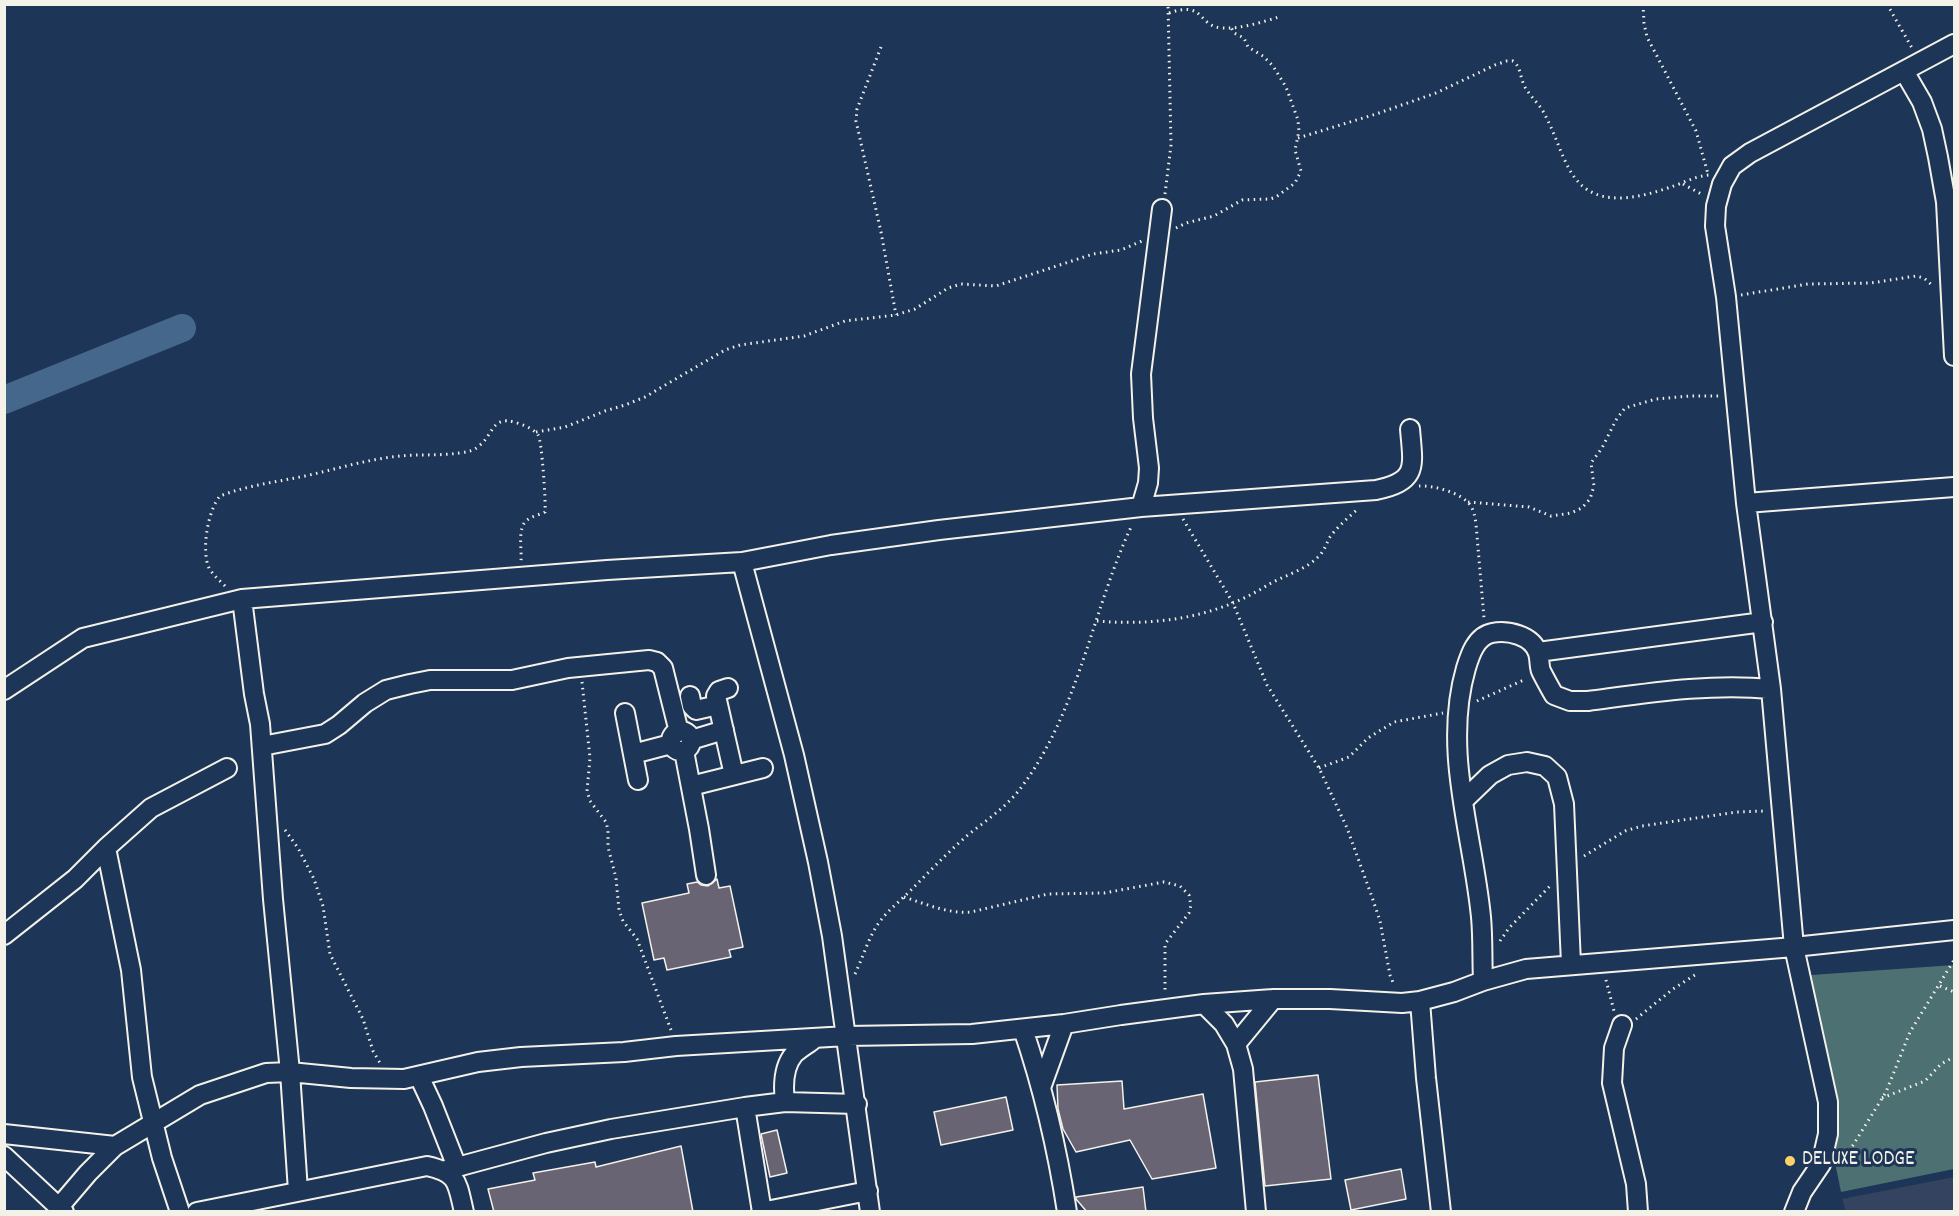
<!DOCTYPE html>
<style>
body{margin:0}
#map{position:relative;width:1959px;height:1216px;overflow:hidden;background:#1d3557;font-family:Dekko,sans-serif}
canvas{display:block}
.frame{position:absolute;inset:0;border:6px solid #f4f1e8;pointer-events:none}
</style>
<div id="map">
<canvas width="1959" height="1216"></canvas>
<div class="frame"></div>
</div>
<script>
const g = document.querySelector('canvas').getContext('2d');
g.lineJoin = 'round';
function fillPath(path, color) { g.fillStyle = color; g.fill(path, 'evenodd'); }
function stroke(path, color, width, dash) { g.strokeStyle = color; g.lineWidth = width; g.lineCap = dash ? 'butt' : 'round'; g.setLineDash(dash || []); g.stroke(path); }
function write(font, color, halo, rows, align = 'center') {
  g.font = font + ' Dekko,sans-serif'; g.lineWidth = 6; g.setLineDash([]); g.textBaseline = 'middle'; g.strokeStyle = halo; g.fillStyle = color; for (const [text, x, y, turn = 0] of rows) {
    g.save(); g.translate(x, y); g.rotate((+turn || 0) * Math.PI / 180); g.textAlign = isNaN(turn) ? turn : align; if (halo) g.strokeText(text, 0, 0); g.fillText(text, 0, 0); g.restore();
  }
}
fillPath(new Path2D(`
 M1954 1177V1211H1846L1842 1199Z`), '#344360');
fillPath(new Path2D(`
 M1954 965V1169L1841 1192 1797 976Z`), '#4d7072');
stroke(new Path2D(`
 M4 400 182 328`), '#46678c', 28);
const building = new Path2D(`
 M717 879 719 888 730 886 743 947 729 950 731 957 667 970 664 958 654 960 642 903 689 893 687 884 697 882 701 885 708 886Z
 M1318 1075 1331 1179 1265 1186 1255 1082Z
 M1122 1081 1124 1109 1203 1094 1216 1168 1152 1179 1130 1140 1076 1152 1063 1129 1058 1109 1057 1085Z
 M1006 1097 1013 1130 941 1145 934 1112Z
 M777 1130 787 1173 770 1177 761 1134Z
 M681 1146 693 1212H494L488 1189 535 1180 533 1173 595 1162 596 1167Z
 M1401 1169 1406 1199 1351 1210 1345 1180Z
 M1143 1187 1146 1212H1087L1076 1199V1197Z`);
fillPath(building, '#686474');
stroke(building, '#f4f1e8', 1.5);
const minor = new Path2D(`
 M1904 71 1922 102 1932 129 1938 157 1946 202 1954 356
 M1746 503 1954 487
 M1141 507 1148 483 1149 468 1143 418 1141 374 1162 209
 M742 562 794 755 818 862 832 936 870 1212
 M242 599 254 694 260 724 273 899 290 1072 298 1191
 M1538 652 1763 622
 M728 688 719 691 716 696 734 775
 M4 690 83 638 242 599 607 570 742 562 831 545 939 530 1141 507 1376 490C1419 481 1413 466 1410 429
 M690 696 692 706 696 710 718 705
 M625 713 638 780
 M671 741a10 10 0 1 1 20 0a10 10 0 1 1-20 0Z
 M691 740 724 730
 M262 746 325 734 339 725 365 703 386 690 410 684 430 680H512L568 668 649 660 657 662 663 668 679 732
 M684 751 699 829 706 875
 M633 754 671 744
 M691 786 763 768
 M1464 800 1490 775 1508 765 1527 762 1545 766 1557 777 1564 804 1571 964
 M106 848 131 970 142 1077 162 1158 180 1212
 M4 935 75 879 106 848 151 808 227 768
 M1483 981C1482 960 1483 938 1481 917 1473 834 1442 751 1466 668 1470 655 1476 636 1492 633 1508 630 1532 635 1538 653 1540 659 1539 666 1541 671 1545 679 1550 688 1554 695L1570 701H1588C1649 693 1709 683 1771 689
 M1420 1001 1426 1078 1441 1212
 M1204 1004 1224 1024 1236 1044 1243 1069 1256 1212
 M1622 1025 1614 1048 1612 1083 1636 1184 1638 1212
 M1023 1029C1044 1091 1057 1147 1067 1212
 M1236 1044 1273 999
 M419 1076 433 1106 457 1167
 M1042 1085 1064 1024
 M785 1102C783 1086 783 1067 794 1054 799 1049 808 1044 814 1039
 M745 1107 762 1212
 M4 1134 115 1146
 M4 1156 64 1212
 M446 1170 546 1143 611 1129 745 1107 785 1102 857 1104
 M59 1207 88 1173 115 1146 200 1095 266 1073 290 1072 351 1078 404 1079 478 1062 521 1057 624 1052 676 1046 847 1036 972 1034 1064 1024 1121 1015 1204 1004 1273 999H1330L1402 1003 1420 1001 1454 992 1483 981 1526 969 1794 947 1954 930
 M197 1212 427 1166C459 1173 457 1183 464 1212
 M761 1212 868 1191
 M1794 1212 1802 1192 1821 1164 1828 1134V1102L1794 947 1771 689 1746 503 1726 297 1715 226 1716 206 1722 184 1732 166 1750 153 1954 44`);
stroke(minor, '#f4f1e8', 22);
stroke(new Path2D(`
 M1643 4 1644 23 1647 37 1696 131 1708 174
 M1887 4 1912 48
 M1169 13C1206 0 1197 27 1223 28 1241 29 1262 22 1279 17
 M881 47 857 109 856 121 881 232 896 315
 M1298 138 1376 114 1436 93 1495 65 1507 61H1513C1521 67 1520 77 1524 85 1529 96 1540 104 1545 115 1566 154 1567 199 1621 198 1642 197 1660 191 1679 184 1689 180 1698 176 1709 175
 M1683 184 1703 195
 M1165 194 1171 145 1168 4
 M1176 228 1186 223 1214 216 1242 200 1270 199 1276 197 1295 183 1301 171 1295 150 1299 131 1298 120 1286 87 1273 66 1263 56 1248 47 1244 38 1234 33 1231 27
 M1741 295 1808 284 1871 283 1916 276 1924 278 1933 286
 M536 432 565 427 605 411 625 405 645 397 725 350 740 345 804 336 845 321 896 315 915 309 948 288 961 284 996 286 1093 254 1121 250 1142 241
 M1419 486C1433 485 1462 493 1470 505 1474 510 1475 517 1476 524L1484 618
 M1468 502 1529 507 1551 516 1571 513 1582 508 1590 499 1594 486 1591 463 1602 448 1616 420 1625 408 1656 399 1690 396H1720
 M1183 519 1233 603 1267 685 1319 768 1328 787 1347 828 1372 897 1380 921 1390 975 1394 985
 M225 586C219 580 213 575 209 568 201 550 208 510 220 496 248 485 277 482 305 476 337 469 368 459 400 456 419 454 440 456 459 453 467 452 474 451 480 445 493 435 492 416 514 422 521 424 533 428 538 435 542 440 546 504 545 512 539 515 532 516 527 520 517 528 522 549 521 561
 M1097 621C1155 626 1215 618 1266 586 1282 576 1304 571 1318 557 1324 552 1326 544 1330 537 1338 526 1349 517 1359 508
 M582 682 590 758 587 791 590 801 606 822 608 830V847L616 878 619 910 623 921 637 939 671 1030
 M1477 701 1526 679
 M1319 768 1349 757 1368 738 1394 722 1443 713
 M285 830 298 848 314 879 323 906 330 954 363 1019 373 1051 380 1063
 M1584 856 1625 831 1642 826 1737 812 1766 811
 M904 897C926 904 948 914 971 912L1048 894 1104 893 1164 882 1180 886 1189 895 1191 905 1189 913 1165 944V992
 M1500 941 1509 928 1550 886
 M855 974C863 957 868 939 878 924 887 911 899 902 910 891 929 872 948 852 969 834 987 820 1006 807 1020 789 1079 712 1092 610 1132 525
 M1606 980 1614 1011
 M1940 986 1954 992
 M1636 1019 1673 989 1698 973
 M1882 1098 1925 1081 1941 1064 1954 1057
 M1840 1159 1850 1150 1886 1092 1910 1032 1954 960`), '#f4f1e8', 3, [1.5, 4.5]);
stroke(minor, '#1d3557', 18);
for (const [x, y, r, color] of [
 [1790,1161,6,"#ffd166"]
]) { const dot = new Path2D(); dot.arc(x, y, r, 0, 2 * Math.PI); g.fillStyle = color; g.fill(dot); stroke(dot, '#1d3557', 2); }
write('21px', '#f4f1e8', '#1d3557', [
 ["DELUXE LODGE",1802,1161]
], 'left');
</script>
